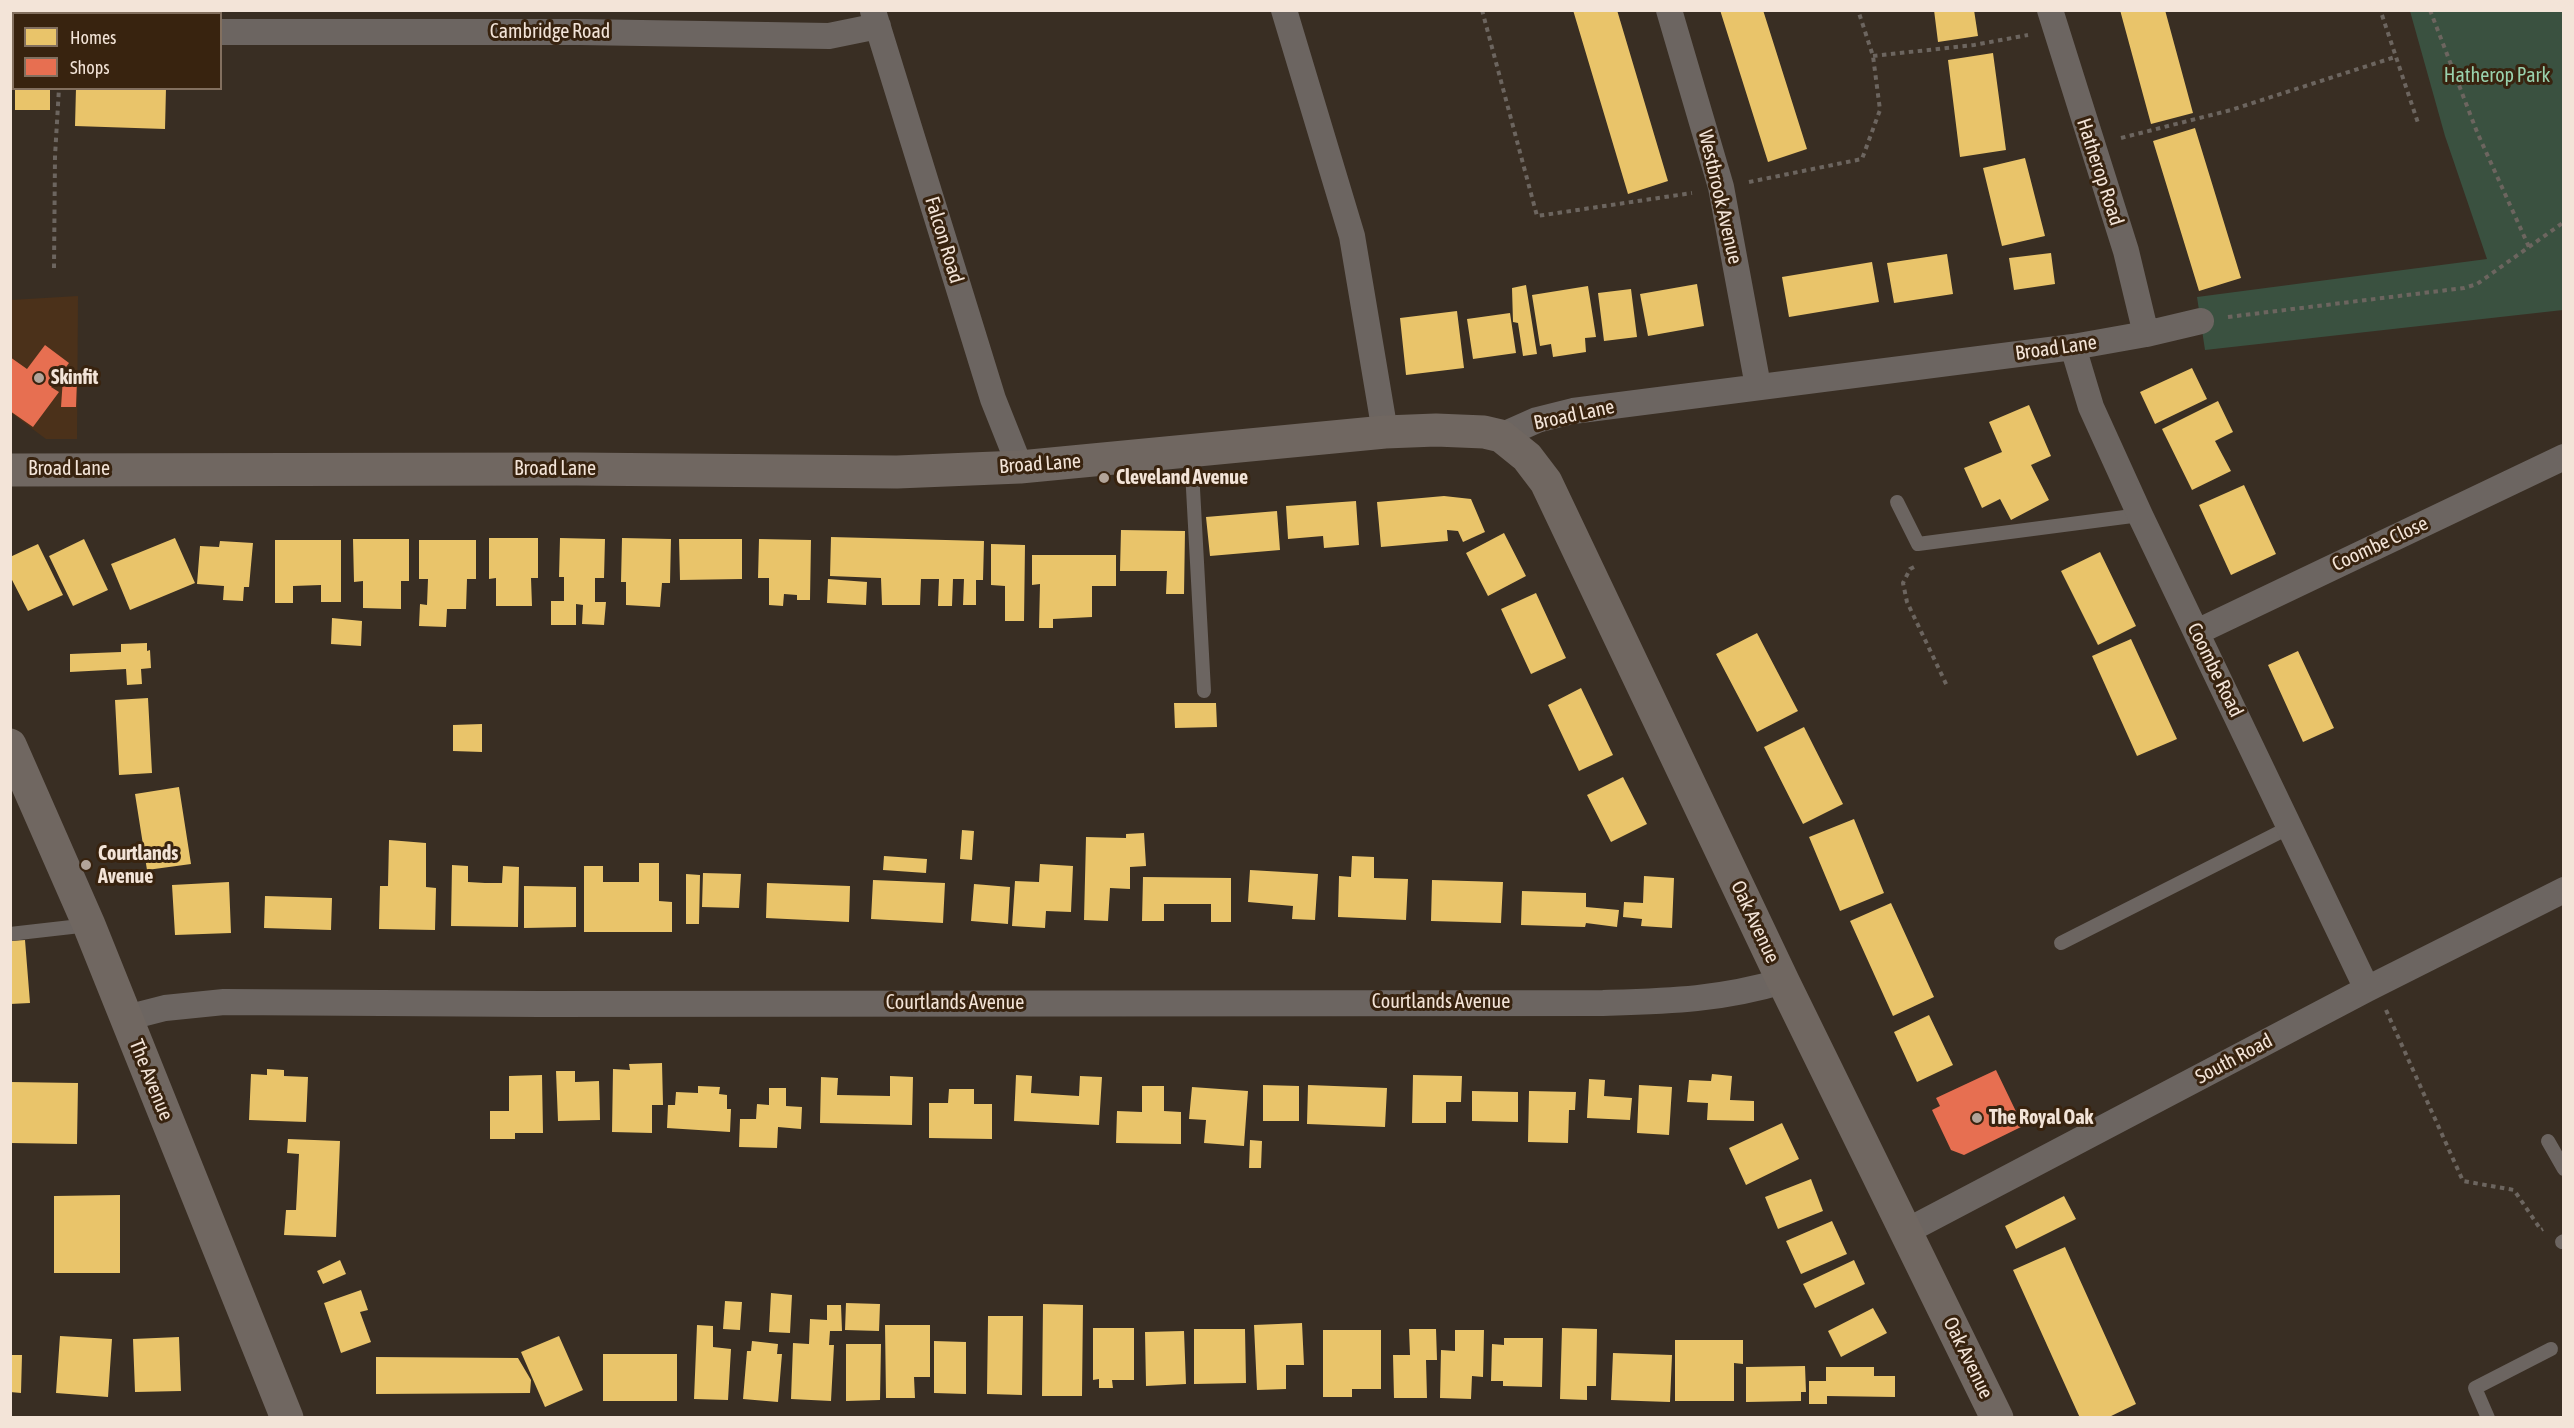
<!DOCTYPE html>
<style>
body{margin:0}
#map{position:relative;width:2574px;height:1428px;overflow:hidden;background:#392e23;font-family:"Asap Condensed",sans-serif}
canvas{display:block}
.frame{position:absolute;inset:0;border:12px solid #f3e4d8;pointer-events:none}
.legend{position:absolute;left:12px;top:12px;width:210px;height:78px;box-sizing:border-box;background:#38230f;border:2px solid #83705f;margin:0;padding:8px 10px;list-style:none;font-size:18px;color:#f3e4d8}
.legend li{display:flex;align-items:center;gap:12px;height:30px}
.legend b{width:30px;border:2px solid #83705f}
</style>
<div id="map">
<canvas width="2574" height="1428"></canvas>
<div class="frame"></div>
<ul class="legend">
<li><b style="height:16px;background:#e9c46a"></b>Homes</li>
<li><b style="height:16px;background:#e76f51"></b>Shops</li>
</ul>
</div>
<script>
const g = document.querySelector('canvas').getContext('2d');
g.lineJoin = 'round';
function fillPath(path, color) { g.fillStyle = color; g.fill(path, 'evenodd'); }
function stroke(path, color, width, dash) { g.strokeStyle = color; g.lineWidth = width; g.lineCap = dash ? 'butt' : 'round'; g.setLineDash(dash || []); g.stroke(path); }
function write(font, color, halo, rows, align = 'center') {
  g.font = font + ' "Asap Condensed",sans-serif'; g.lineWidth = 6; g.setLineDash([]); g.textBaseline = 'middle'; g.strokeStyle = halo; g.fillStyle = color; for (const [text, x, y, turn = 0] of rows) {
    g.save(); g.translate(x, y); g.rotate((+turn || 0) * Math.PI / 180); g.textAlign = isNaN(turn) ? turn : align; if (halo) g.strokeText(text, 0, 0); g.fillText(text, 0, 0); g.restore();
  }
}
fillPath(new Path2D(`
 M78 296 77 439H46L11 413V300Z`), '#4b311a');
fillPath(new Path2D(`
 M2410 11H2563V310L2205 350 2197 297 2487 259 2445 136Z`), '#3a5140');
fillPath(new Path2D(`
 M1573 10H1617L1668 181 1628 194Z
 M1720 10H1763L1807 149 1768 162Z
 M1934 10H1974L1978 36 1938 42Z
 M2120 10H2165L2193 113 2151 124Z
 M1993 53 2006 150 1960 157 1948 60Z
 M15 88H50V110H15Z
 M76 88H166L165 129 75 126Z
 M2195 128 2241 278 2199 291 2153 141Z
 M2025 158 2045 236 2002 246 1983 168Z
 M2051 253 2055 284 2014 290 2009 258Z
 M1947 254 1953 294 1894 303 1887 263Z
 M1872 262 1879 302 1789 317 1782 277Z
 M1697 284 1704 326 1648 336 1640 294Z
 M1526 285 1537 354 1523 356 1518 323 1513 322 1512 288Z
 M1588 286 1596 337 1585 338 1586 352 1553 357 1551 344 1540 346 1532 295Z
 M1631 289 1637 337 1604 341 1598 293Z
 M1457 311 1464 368 1406 375 1400 318Z
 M1510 313 1516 353 1473 359 1467 319Z
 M2192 368 2207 399 2155 424 2140 392Z
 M2218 401 2233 432 2215 441 2231 471 2192 490 2162 429Z
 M2029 405 2051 456 2031 465 2049 500 2011 520 2000 499 1982 508 1964 468 2002 452 1989 422Z
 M2244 485 2276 554 2231 575 2199 505Z
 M1444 496 1471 499 1485 532 1463 542 1458 531 1447 530 1448 541 1381 547 1377 502Z
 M1356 501 1359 545 1324 548 1323 536 1288 539 1286 506Z
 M1277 511 1280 550 1210 556 1206 517Z
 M1121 530 1185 531 1184 594H1166L1167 571H1120Z
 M1504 533 1526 576 1488 596 1466 553Z
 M831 537 984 541 983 580H976V605H963L964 579H953L952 606H938L939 579H921L920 605H882L881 578 830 576Z
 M175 538 195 583 130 610 111 564Z
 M489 538H538V578H531L532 606H496V578L489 579Z
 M560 538 605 539 604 578H595V602H606L604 625 582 624 583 605 576 604V625H551V601H564V577H559Z
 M622 538 671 539 670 583H662L660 607 626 605V582H621Z
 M84 539 108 590 73 606 49 556Z
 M353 539H409V581H401V609L363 608V581L354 582Z
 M679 539H742V579L680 580Z
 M759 539 811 540 810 600H797V595L784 594 783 606 769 605V578H758Z
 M275 540H341V602H321V585L293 586V603H275Z
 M419 540H476V579H467L466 609H447L446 627 419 626 420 604 427 605 428 579H419Z
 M220 541 253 543 249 587H244L243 601 223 600 224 586 197 584 200 546 219 547Z
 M38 544 63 595 28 611 10 576V557Z
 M991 544 1025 545 1024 621H1005V586L991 585Z
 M2100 552 2136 626 2098 645 2061 571Z
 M1032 555H1116V586H1092V617L1053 619V628H1039L1040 584 1032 585Z
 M828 579 867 582 866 605 827 603Z
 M1536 593 1566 658 1531 674 1501 609Z
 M332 618 362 621 361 646 331 644Z
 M1757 633 1798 711 1757 732 1716 654Z
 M2131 639 2177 739 2137 756 2092 656Z
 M147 643V651L150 650 151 668 141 669 142 684 127 685 126 669 70 672V654L121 652V644Z
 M2298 651 2334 728 2303 742 2268 665Z
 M1581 688 1613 755 1579 771 1548 705Z
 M148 698 152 773 119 775 115 700Z
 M1174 703H1216L1217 727 1175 728Z
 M482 724V752L453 751V725Z
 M1804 727 1843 804 1803 824 1764 747Z
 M1623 777 1647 824 1611 842 1587 795Z
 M179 787 191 864 147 870 135 794Z
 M1854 819 1884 893 1840 911 1809 837Z
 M962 830 974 831 972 860 960 859Z
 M1144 833 1146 866 1130 867V889L1110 888 1108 921 1084 920 1086 837 1126 838V834Z
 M389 840 426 843V887L436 888 435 930 379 929 380 886H388Z
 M884 856 927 859 926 873 883 870Z
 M1352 856 1374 857V878L1408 879 1406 920 1338 917 1339 876 1351 877Z
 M639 863H659V901L672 902V932H584V866H603V882H639Z
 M1040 864 1073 866 1071 912 1046 911 1045 928 1012 926 1015 881 1039 882Z
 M452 865 468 866V882L485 883H502L503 866 519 867 518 927 451 926Z
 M1250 870 1318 874 1315 920 1292 919 1293 906 1248 902Z
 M703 873 741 874 739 908 702 907Z
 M686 874 700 875 699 924H686Z
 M1644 876 1674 878 1672 928 1641 926 1642 919 1623 917 1624 902 1643 903Z
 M1143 877 1231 878V922H1211V904H1164V921H1142Z
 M873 880 945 883 943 923 871 919Z
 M1432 880 1503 882 1501 923 1431 921Z
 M229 882 231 933 175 935 172 885Z
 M767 883 850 886 849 922 766 918Z
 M974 884 1010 887 1008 924 971 921Z
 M524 886 576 887V927L524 928Z
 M1522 891 1586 893V907L1619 910 1617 927 1586 923 1585 927 1521 925Z
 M265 896 332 898 331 930 264 928Z
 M1891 903 1934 997 1893 1016 1850 921Z
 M25 940 30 1003 10 1004V941Z
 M1929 1015 1953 1065 1917 1082 1894 1032Z
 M662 1063 663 1105H652V1133L612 1132 613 1069 630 1070 629 1064Z
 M267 1069 284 1070V1076L308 1077 306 1122 249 1120 251 1074 267 1075Z
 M556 1071H575V1082L599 1081 600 1120 558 1121Z
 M1712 1074 1732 1076 1730 1100 1754 1101V1121L1707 1120 1708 1103 1687 1102 1689 1080 1711 1081Z
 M542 1075 543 1133H515V1139H490V1111H509V1076Z
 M1016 1075 1032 1076 1031 1093 1079 1096 1080 1076 1102 1077 1099 1125 1014 1121Z
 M1413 1075 1462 1076 1461 1102H1446V1123H1412Z
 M890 1076 913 1077 912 1125 820 1123 821 1077 838 1078 837 1095 890 1096Z
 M1589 1079 1605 1080 1604 1096 1632 1098 1630 1120 1587 1118Z
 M10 1082 78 1083 77 1144 10 1143Z
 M1263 1085 1299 1086V1121H1263Z
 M1308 1085 1387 1088 1385 1127 1307 1124Z
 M1639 1085 1672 1087 1669 1135 1637 1133Z
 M698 1086 720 1087 719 1094 727 1095V1109H731L730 1132 667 1128 668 1105H675L676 1092 698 1093Z
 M1142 1086H1164V1111L1181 1112V1144L1116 1143 1117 1111 1142 1112Z
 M1192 1087 1248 1091 1244 1146 1204 1143 1206 1120 1189 1119Z
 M769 1088H786V1106L802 1107 801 1129 778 1127 777 1148 739 1147 740 1119H756L757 1104 769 1105Z
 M949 1089H974V1104H992V1139L929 1138V1103H948Z
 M1472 1091 1518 1092V1122L1472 1121Z
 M1529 1091 1576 1092 1575 1110H1569L1568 1143 1528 1142Z
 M1782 1123 1799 1159 1746 1185 1729 1148Z
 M288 1139 340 1141 336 1237 284 1235 286 1210H296L299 1154 287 1153Z
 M1250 1140 1262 1141 1261 1168H1249Z
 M1811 1179 1823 1211 1778 1229 1765 1197Z
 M120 1195V1273H54V1196Z
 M2064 1196 2076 1219 2016 1249 2005 1226Z
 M1832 1221 1847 1254 1801 1274 1786 1241Z
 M2065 1247 2136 1404 2107 1418H2080L2013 1270Z
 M340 1260 346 1274 323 1284 317 1271Z
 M1854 1260 1865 1284 1815 1308 1803 1284Z
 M361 1290 368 1310 360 1312 371 1342 341 1353 324 1303Z
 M771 1293 792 1295 790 1333 769 1332Z
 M725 1301 742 1302 740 1330 723 1329Z
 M846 1303 880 1304 879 1331 845 1330Z
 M1043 1304 1083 1305 1082 1396H1042Z
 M827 1305H841L842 1331H830L829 1345H834L831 1401 791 1399 793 1343 809 1344 810 1319 827 1320Z
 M1873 1308 1887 1333 1841 1357 1828 1331Z
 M988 1316H1023L1022 1395 987 1394Z
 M1302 1323 1304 1365H1286V1389L1257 1390 1254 1325Z
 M697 1325 713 1326V1347L731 1349 728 1400 694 1399Z
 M885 1325H930V1377H914L915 1398H886Z
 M1093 1328H1134V1380H1112L1113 1388H1099V1379L1093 1380Z
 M1562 1328 1597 1329 1596 1386H1587V1400L1560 1399Z
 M1194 1329H1245L1246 1383 1194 1384Z
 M1409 1329H1436L1437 1360H1426L1427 1398H1394L1393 1355H1410Z
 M1323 1330H1381V1389H1352V1397H1323Z
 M1455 1330H1484L1483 1377 1472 1376 1471 1399 1440 1398 1441 1350 1455 1351Z
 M1184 1331 1186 1384 1146 1386 1145 1332Z
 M60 1336 112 1339 108 1397 56 1393Z
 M559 1336 583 1390 545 1407 521 1352Z
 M179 1337 181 1391 135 1392 133 1339Z
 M1504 1338H1543L1542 1387 1503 1386V1381H1491L1492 1344 1504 1345Z
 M1675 1340H1743V1364L1734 1363V1401H1675Z
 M752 1341 778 1344 777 1354H782L778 1402 743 1399 747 1351H751Z
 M934 1341 966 1342V1394L934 1393Z
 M846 1344H881L880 1400 846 1401Z
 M1613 1353 1672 1355 1670 1402 1611 1400Z
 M603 1354H677V1401H603Z
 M10 1355H22L21 1393 10 1392Z
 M376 1357 518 1358 531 1380 530 1393 376 1394Z
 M1805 1366 1806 1392H1801V1401L1746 1402V1367Z
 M1826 1367H1874V1376H1895V1397L1827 1396V1404H1809V1381H1826Z`), '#e9c46a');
fillPath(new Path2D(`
 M45 345 69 363 51 387 59 392 33 427 10 411V357L27 369Z
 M63 378 77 379 76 407H61Z
 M1996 1070 2023 1126 1964 1155 1951 1150 1932 1110 1940 1106 1936 1098Z`), '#e76f51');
stroke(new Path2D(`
 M1482 10 1537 216 1692 193
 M2430 10 2477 132 2529 247
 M2382 15 2419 126
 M1873 56 1974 45 2028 35
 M2121 138 2231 110 2395 57
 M1749 182 1862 159 1880 110 1873 56 1858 10
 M54 268 55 156 59 88
 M2228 317 2464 288 2477 284 2564 222
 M1914 567 1910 569 1903 583 1907 602 1948 688
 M2386 1010 2463 1181 2514 1190 2541 1230 2543 1229`), '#6c655f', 4, [4.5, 4.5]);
stroke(new Path2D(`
 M1191 452 1204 691
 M1897 502 1918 544 2140 515
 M10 934 89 925
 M2061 943 2290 827
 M2548 1141 2564 1169
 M2562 1242 2564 1241
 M2488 1418 2475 1388 2551 1349`), '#6c6561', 14);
stroke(new Path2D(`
 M1284 10 1352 236 1385 432
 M1669 10 1721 187 1758 386
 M2050 10 2126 251 2146 334
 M873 11 993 399 1020 467
 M10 29H14
 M220 32H579L829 36 878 26
 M2073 347 2091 407 2140 515 2367 989
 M1501 436 1537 420 1573 411 2073 347 2146 334 2201 321
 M2197 632 2564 457
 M126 1018 165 1008 224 1002 540 1004 1603 1003C1668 1001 1720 1000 1783 981
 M1907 1231 2367 989 2564 890`), '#6c6561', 26);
stroke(new Path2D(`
 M10 470 576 469 897 472 1020 467 1385 432 1436 430 1484 432 1501 436 1527 457 1546 482 1783 981 1997 1418
 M10 745 89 925 287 1418`), '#706761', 33);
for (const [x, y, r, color] of [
 [39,378,6,"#b2a499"],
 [1104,478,6,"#b2a499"],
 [86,865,6,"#b2a499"],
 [1977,1118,6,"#b2a499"]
]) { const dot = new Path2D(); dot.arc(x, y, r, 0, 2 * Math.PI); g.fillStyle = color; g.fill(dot); stroke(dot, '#38230f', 2); }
write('20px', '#f3e4d8', '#38230f', [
 ["Cambridge Road",550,32],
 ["Hatherop Road",2100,172,72],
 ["Westbrook Avenue",1720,197,77],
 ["Falcon Road",944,240,73],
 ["Broad Lane",2056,348,-8],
 ["Broad Lane",1574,415,-12],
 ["Broad Lane",1040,464,-4],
 ["Broad Lane",69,469],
 ["Broad Lane",555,469],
 ["Coombe Close",2380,544,-25],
 ["Coombe Road",2215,670,64],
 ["Oak Avenue",1755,922,65],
 ["Courtlands Avenue",1441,1002],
 ["Courtlands Avenue",955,1003],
 ["South Road",2234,1059,-28],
 ["The Avenue",151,1080,68],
 ["Oak Avenue",1968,1358,64]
]);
write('20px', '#99d1ad', '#38230f', [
 ["Hatherop Park",2497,76]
]);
write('bold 20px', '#f3e4d8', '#38230f', [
 ["Skinfit",51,378],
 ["Cleveland Avenue",1116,478],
 ["Courtlands",98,854],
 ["Avenue",98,877],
 ["The Royal Oak",1989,1118]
], 'left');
</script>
